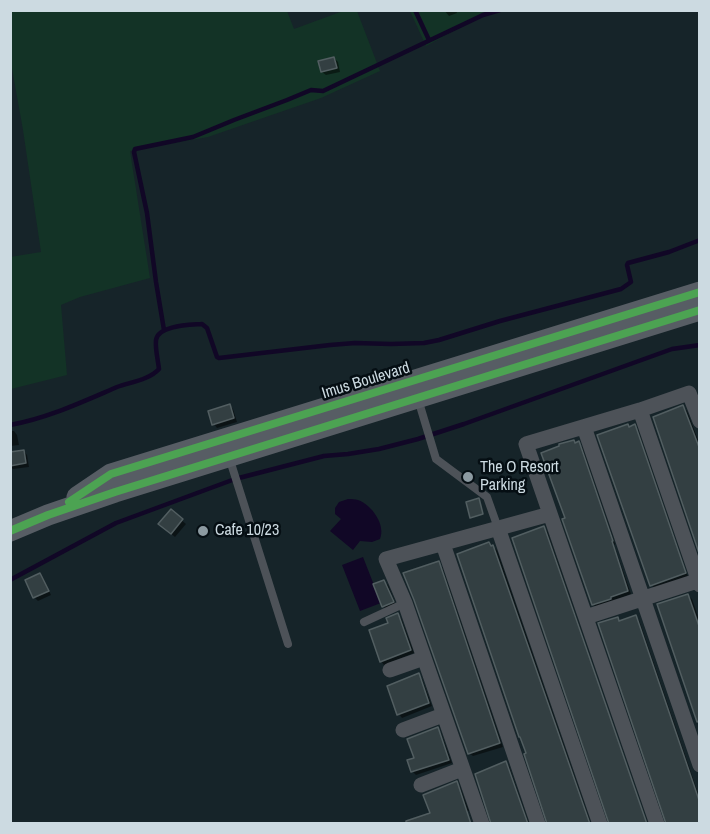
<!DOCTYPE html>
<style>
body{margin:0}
#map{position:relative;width:710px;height:834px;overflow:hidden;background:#162429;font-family:"Archivo Narrow",sans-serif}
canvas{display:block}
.frame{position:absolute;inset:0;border:12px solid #ccdae1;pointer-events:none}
</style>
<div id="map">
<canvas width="710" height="834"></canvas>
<div class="frame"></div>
</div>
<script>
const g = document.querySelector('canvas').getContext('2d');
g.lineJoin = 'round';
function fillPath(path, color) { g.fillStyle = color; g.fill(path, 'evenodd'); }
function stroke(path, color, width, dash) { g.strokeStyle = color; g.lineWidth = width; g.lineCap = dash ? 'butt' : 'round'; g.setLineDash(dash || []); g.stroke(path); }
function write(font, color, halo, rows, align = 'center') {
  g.font = font + ' "Archivo Narrow",sans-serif'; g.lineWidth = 5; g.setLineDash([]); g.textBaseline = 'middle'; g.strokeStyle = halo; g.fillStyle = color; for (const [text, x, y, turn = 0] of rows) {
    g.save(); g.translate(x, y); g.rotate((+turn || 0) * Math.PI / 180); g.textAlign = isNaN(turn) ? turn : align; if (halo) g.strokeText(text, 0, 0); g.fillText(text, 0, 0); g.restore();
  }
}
fillPath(new Path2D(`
 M11 11H287L294 29 343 11H357L380 71 321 98 208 137 130 151 150 278 80 297 61 305 67 375 11 389 10 257 41 252 23 130 11 63Z
 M485 11 486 14 426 46 410 11Z`), '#133326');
fillPath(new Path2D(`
 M348 499C352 499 355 499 358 500 372 505 386 525 380 539L372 542 360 541 353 550 330 531 341 519 335 514V508L339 502Z
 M363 557 381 603 360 611 342 565Z`), '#110726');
fillPath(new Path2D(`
 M444 10H456L457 13 449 16Z
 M334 58 338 62 340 72 326 75 322 72Z
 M229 406 233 409 237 422 217 428 214 424 210 412Z
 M683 407 687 411 700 445V549L655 418Z
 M634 426 638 430 688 577 655 589 652 585 630 428Z
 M10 431H14L17 435 19 445 10 446Z
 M578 443 582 447 615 544 614 545 631 594 597 608 593 604 566 519 576 444Z
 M24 451 27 455 29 467 13 469 10 466Z
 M171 511 186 524 175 537 164 528Z
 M544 528 547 531 647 824H611Z
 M489 544 497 550 591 824H549Z
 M438 563 442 567 503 747 473 756 469 753Z
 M40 575 43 578 51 595 38 601 35 598 27 581Z
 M384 582 388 585 396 605 387 610 383 606Z
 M688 596 692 599 700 622V725L659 605Z
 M398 615 401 618 414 653 384 665 381 661 390 624Z
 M635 617 639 620 700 799V824H673L617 619 620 622Z
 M419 675 422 679 432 706 402 718 399 714 389 687Z
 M438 729 441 733 452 763 416 775 412 771 416 759Z
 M506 763 509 766 529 824H492Z
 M456 783 460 787 469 811 462 813 432 814Z`), '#0007');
stroke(new Path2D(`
 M415 10 429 40
 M164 330 156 282 147 213 134 152 135 149 193 137 234 120 287 100 311 90 323 91 483 15 500 10
 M10 425C48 418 82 402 117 387 131 382 149 380 159 369 158 360 155 349 156 340 158 325 191 325 202 324L207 328 217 357 219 358 330 345 355 343 391 344 424 343 439 340 500 321 621 289 631 282 627 265 628 263 669 252 700 240
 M10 580 116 523 235 479 324 456 348 454 379 449 418 439 464 424 672 349 700 345`), '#110726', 4.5);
const building = new Path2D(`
 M334 57 337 68 321 72 318 61Z
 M230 404 234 418 212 425 208 411Z
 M683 405 699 447V553L653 417Z
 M628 424 629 427 635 424 686 573 650 586 597 435Z
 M574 440 575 443 579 441 613 541H612L628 591 611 597V599L592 605 562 519 565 518 541 453 559 446V444Z
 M24 450 26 463 10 466V452Z
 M479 498 483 514 470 518 466 502Z
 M171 509 183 519 171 534 158 524Z
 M544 526 647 824H609L512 538Z
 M489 542 491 546 493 545 590 824H547L524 754 526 753 520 737H519L457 554Z
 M439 561 500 743 468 754 414 600 403 573Z
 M40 573 49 591 33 598 25 580Z
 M384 580 394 602 382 607 373 584Z
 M688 594 699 626V721L697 722 657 604Z
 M398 613 411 650 380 662 369 630 388 623 386 618Z
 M636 615 699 800V824H666L598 623 618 617 619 621Z
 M419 673 429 703 397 715 387 686Z
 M438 727 449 760 411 772 407 760 414 758 407 739Z
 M506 761 528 824H491L475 774Z
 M457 781 471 824H406V821L430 813 423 795Z`);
fillPath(building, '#333f42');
stroke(building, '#525e61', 1.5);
stroke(new Path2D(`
 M418 399 436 459 487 497 498 528
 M229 457 288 644
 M364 622 405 603`), '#4d5258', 8);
stroke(new Path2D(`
 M640 410 700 585
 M584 427 700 765
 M498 528 600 824
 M443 544 538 824
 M586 617 700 580
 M390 670 424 658
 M403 730 443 715
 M421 785 462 769
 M482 824 405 603 386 559 550 514
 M657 824 526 444 640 410 689 393 700 421`), '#4d5258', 15);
stroke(new Path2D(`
 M77 497 111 474 700 292
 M10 531 48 515 115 492 700 310`), '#575d64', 21);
stroke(new Path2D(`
 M69 502 111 474 700 292
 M10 531 48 515 115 492 700 310`), '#4ca352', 8);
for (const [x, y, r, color] of [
 [468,477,6,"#8c9aa1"],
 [203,531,6,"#8c9aa1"]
]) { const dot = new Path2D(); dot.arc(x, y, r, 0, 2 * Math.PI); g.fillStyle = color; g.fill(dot); stroke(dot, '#050e13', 2); }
write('16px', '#ccdae1', '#050e13', [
 ["Imus Boulevard",366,381,-17]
]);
write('16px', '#ccdae1', '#050e13', [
 ["The O Resort",480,468],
 ["Parking",480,486],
 ["Cafe 10/23",215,531]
], 'left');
</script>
